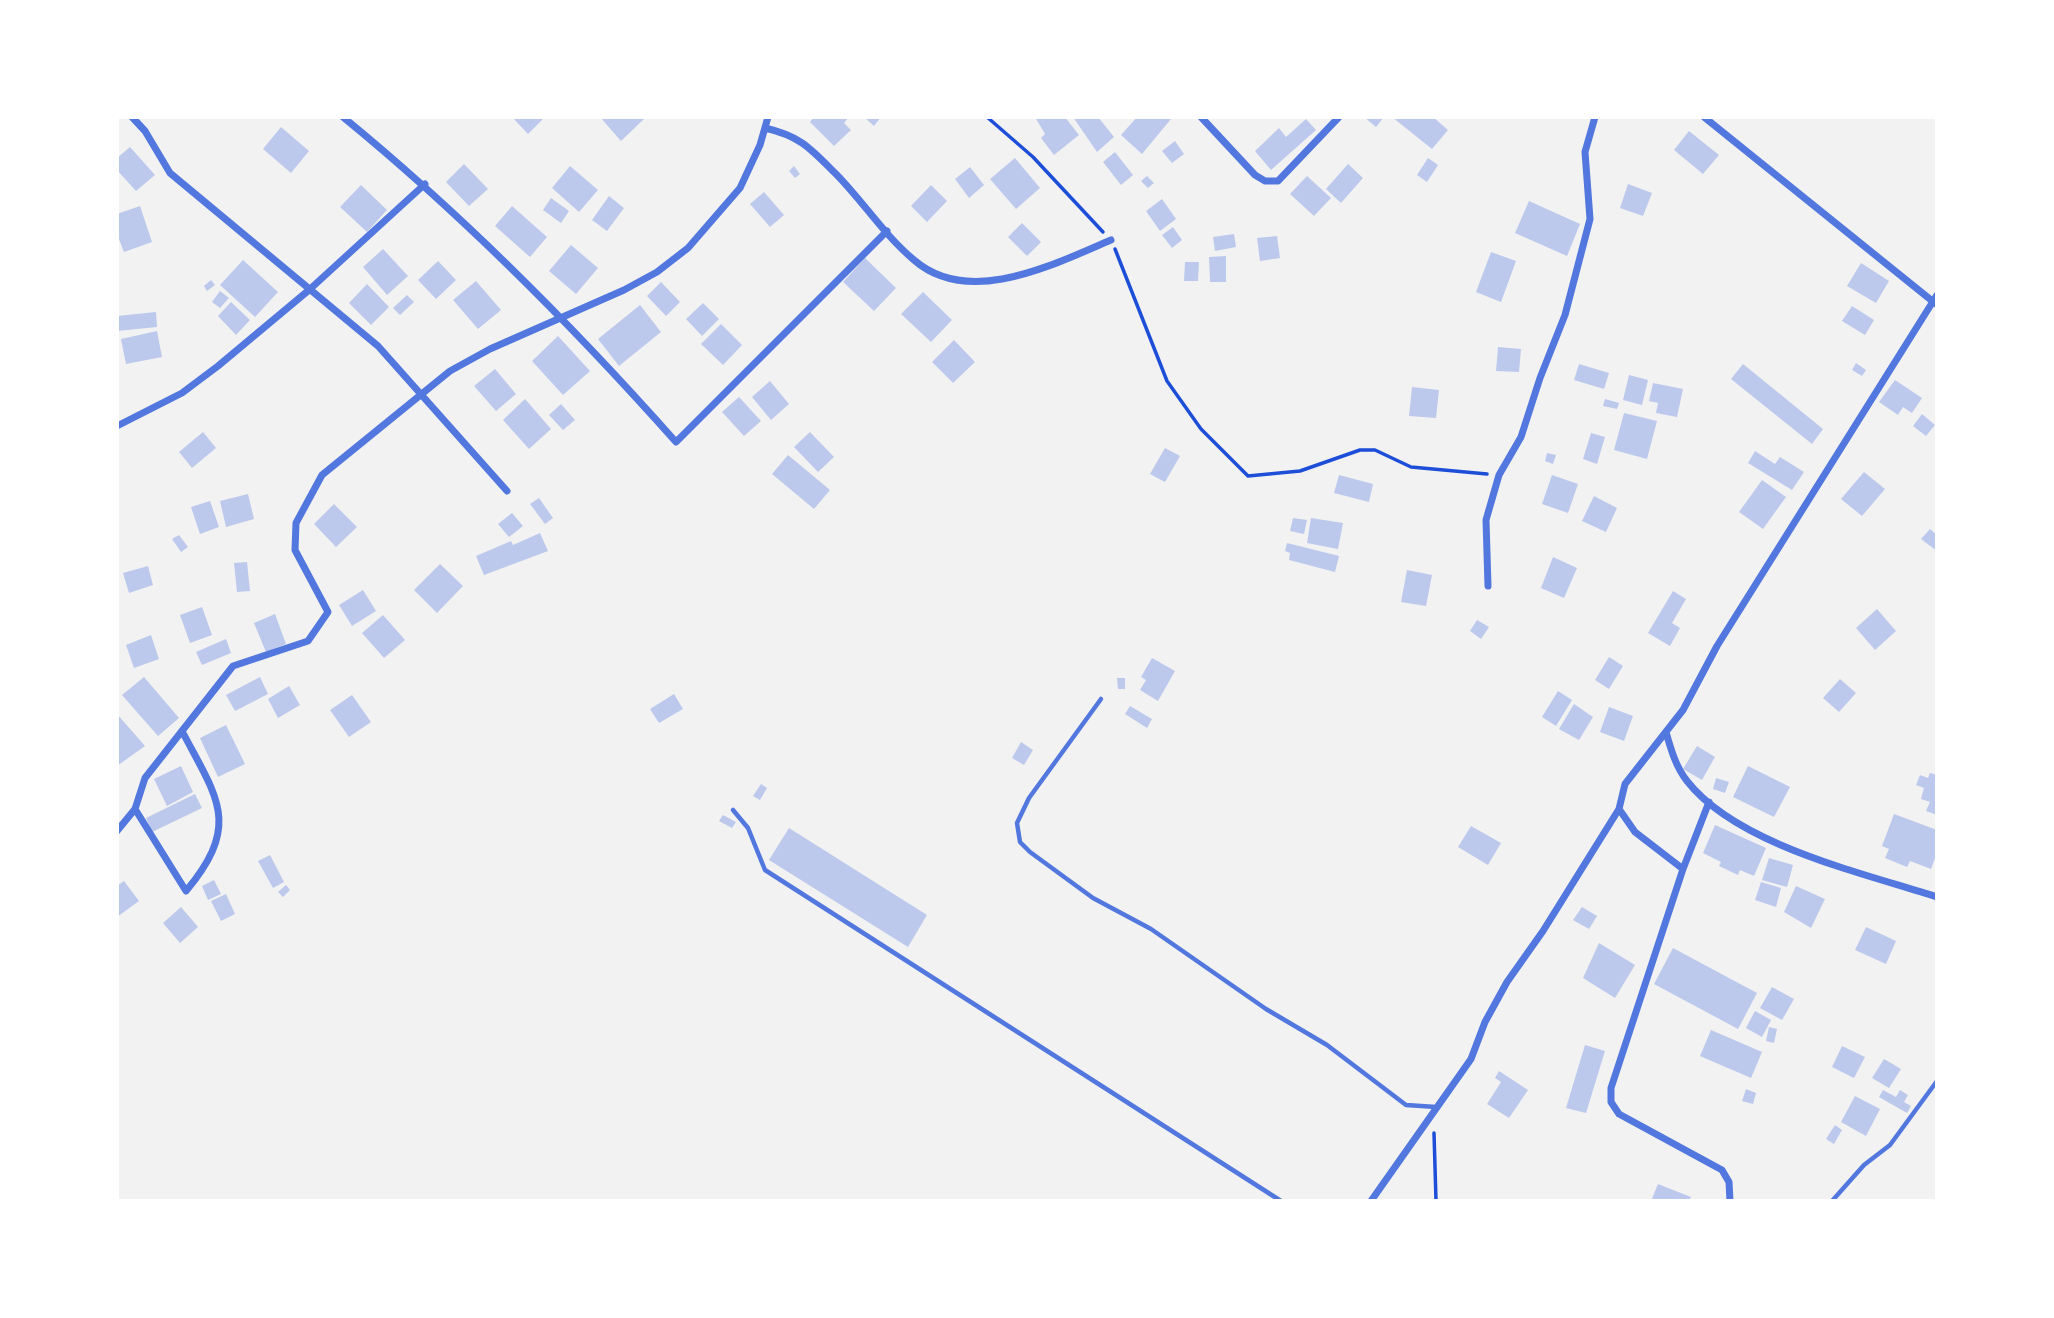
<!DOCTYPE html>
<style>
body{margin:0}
#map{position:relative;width:2054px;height:1318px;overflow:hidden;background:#f2f2f2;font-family:Quicksand,sans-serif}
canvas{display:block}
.frame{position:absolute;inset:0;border:119px solid #fff;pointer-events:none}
</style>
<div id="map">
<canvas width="2054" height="1318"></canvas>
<div class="frame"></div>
</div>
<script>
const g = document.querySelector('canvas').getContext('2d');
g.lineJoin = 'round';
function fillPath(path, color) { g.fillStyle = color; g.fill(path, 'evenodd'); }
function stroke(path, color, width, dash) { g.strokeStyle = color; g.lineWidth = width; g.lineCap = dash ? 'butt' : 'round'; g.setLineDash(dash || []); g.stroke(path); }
fillPath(new Path2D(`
 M512 117H542L543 119 528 134Z
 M600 117H642L644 119 621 141Z
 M814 117H849L844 123 851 130 834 146 810 122Z
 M864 117H881L874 126Z
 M1035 117H1065L1079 135 1054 155 1041 138 1045 134Z
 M1073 117H1098L1114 137 1097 152Z
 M1137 117 1171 119 1142 154 1121 135Z
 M1364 117H1384L1376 127Z
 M1392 117H1433L1448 130 1432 149Z
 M1306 119 1316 130 1271 170 1255 151 1279 128 1286 137Z
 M281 127 309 151 291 173 263 149Z
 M1689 131 1719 155 1703 174 1674 150Z
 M1175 141 1184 154 1172 163 1162 151Z
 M130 147 155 175 136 191 117 170V158Z
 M1115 152 1133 175 1121 185 1103 162Z
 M1015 158 1040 188 1016 209 990 179Z
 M1428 158 1438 165 1427 182 1417 175Z
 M464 164 488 189 469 206 446 182Z
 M1348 164 1363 178 1341 203 1326 189Z
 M570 166 598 190 579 212 552 188Z
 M794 166 800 174 795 178 789 171Z
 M970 167 984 185 969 198 955 179Z
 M1147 176 1154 183 1148 188 1141 181Z
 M1307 176 1331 198 1314 216 1290 194Z
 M1628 184 1652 193 1643 216 1620 208Z
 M361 185 387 210 367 232 340 207Z
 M931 185 947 201 927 222 911 206Z
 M764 192 784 215 770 227 750 204Z
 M609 196 624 208 607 231 592 220Z
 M551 198 569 211 561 223 543 210Z
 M1162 199 1176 219 1160 231 1146 211Z
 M1529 201 1580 224 1567 256 1515 233Z
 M140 206 152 242 124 252 117 234V214Z
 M512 206 547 237 530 257 495 226Z
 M1022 223 1041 242 1027 256 1008 237Z
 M1173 227 1182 240 1172 248 1162 235Z
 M1234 234 1236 247 1215 251 1213 237Z
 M1277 236 1280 258 1260 261 1257 238Z
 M571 245 598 268 576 294 549 271Z
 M383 249 408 276 387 295 363 267Z
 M1491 252 1516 261 1501 302 1476 292Z
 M1226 256V282H1210L1209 257Z
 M865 258 896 288 874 311 843 282Z
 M243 260 278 292 255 317 220 285Z
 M438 261 456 280 436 299 418 280Z
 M1185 262H1199L1198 281H1184Z
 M1861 263 1889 281 1876 303 1847 286Z
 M211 280 215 285 207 291 204 286Z
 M476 281 501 310 478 329 453 300Z
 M661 282 680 302 666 316 647 296Z
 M367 284 389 307 371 325 349 303Z
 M220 291 229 298 220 308 212 302Z
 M923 292 952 320 931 342 901 314Z
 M407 295 414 302 400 315 393 308Z
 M231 302 250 320 236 335 218 316Z
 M703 303 719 319 702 336 686 319Z
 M640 305 661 332 619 366 598 339Z
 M1852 306 1874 320 1865 335 1842 321Z
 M156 312 157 327 117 331V316Z
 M721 324 742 345 723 365 701 344Z
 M157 331 162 357 126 364 121 339Z
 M558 336 590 371 563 395 532 361Z
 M954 340 975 362 953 383 932 362Z
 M1498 347 1521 349 1519 372 1496 371Z
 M1856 363 1866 370 1862 376 1852 370Z
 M1579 364 1609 373 1604 389 1574 380Z
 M1743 364 1823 429 1812 444 1731 379Z
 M495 369 516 394 496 411 474 386Z
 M1629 375 1648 380 1642 405 1623 400Z
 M1895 380 1922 398 1912 413 1903 407 1898 415 1879 402Z
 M770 381 789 404 771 420 752 397Z
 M1653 383 1683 389 1677 417 1656 413 1658 403 1649 401Z
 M1412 387 1439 390 1436 418 1409 416Z
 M739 397 761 421 744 436 722 412Z
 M525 399 551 429 529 449 503 420Z
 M1605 399 1619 403 1617 409 1603 406Z
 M561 404 575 420 563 430 549 415Z
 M1624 413 1657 421 1647 459 1614 450Z
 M1922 414 1935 425 1926 436 1913 426Z
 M203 432 216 448 192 468 179 452Z
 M810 432 834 457 818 472 794 447Z
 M1591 433 1605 437 1597 464 1583 459Z
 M1165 448 1180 456 1165 482 1150 474Z
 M1755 451 1775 464 1780 457 1804 472 1792 490 1748 463Z
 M1547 453 1556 455 1553 464 1545 461Z
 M788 455 830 490 814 509 772 474Z
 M1864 472 1885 489 1862 516 1841 499Z
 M1339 475 1373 484 1369 502 1334 493Z
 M1552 475 1578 484 1568 513 1542 504Z
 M1762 480 1786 497 1763 529 1739 512Z
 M248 494 254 519 226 527 220 501Z
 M1594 496 1617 508 1606 532 1582 521Z
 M539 498 553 518 545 524 530 504Z
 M210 501 219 527 200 534 191 507Z
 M334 504 357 527 336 547 314 524Z
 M512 513 523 526 509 537 498 524Z
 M1293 518 1307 520 1304 534 1290 531Z
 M1311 518 1343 523 1338 549 1307 543Z
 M1930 529 1937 535V551L1921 539Z
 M540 533 548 551 484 575 476 556 511 541 513 545Z
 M179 535 188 547 181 552 172 539Z
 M1287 543 1339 556 1335 572 1289 560 1290 553 1285 551Z
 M1553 557 1577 568 1564 598 1541 588Z
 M247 562 250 591 237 592 234 563Z
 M440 564 463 586 437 613 414 590Z
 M148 566 153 585 129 593 123 573Z
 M1407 570 1432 575 1426 606 1401 602Z
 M363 590 376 611 352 626 339 605Z
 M1673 591 1686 599 1672 623 1680 628 1670 646 1648 633Z
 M202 607 212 635 190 643 180 615Z
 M1877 609 1896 631 1875 650 1856 628Z
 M275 614 286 644 266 652 254 623Z
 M383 615 405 640 384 658 362 633Z
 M1477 620 1489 627 1481 639 1470 631Z
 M151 635 159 659 134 668 126 645Z
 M226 639 231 653 202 665 196 652Z
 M1609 657 1623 666 1609 689 1595 680Z
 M1152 658 1175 671 1158 701 1140 690 1146 680 1141 677Z
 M144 677 179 718 158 736 122 695Z
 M260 677 268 694 235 711 226 695Z
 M1117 678H1125V689H1118Z
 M1840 679 1856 693 1839 712 1823 698Z
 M289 686 300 705 278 718 268 699Z
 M1558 691 1572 700 1556 726 1542 717Z
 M674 694 683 709 659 723 650 709Z
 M352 695 371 722 349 737 330 710Z
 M1574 704 1593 717 1579 740 1559 729Z
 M1130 706 1152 719 1147 728 1125 714Z
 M1609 707 1633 716 1624 741 1600 732Z
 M117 714 145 746 117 766Z
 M226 725 245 764 218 777 200 738Z
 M1021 742 1033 750 1024 765 1012 758Z
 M1697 746 1715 757 1702 780 1683 769Z
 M181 766 193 792 167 806 154 779Z
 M1748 766 1790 787 1774 817 1733 797Z
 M1930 773 1937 775V815L1926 811 1930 802 1921 799 1924 788 1916 785 1920 775 1928 778Z
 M1716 778 1729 782 1725 793 1713 789Z
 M761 784 767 788 760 800 753 796Z
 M195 794 202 808 152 832 146 818Z
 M1894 814 1937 830V853L1931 869 1910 861 1907 867 1885 858 1889 849 1882 846Z
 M723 815 736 822 732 828 719 821Z
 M1715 825 1766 848 1754 876 1740 870 1738 875 1719 866 1721 862 1703 853Z
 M1471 826 1501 843 1488 865 1458 847Z
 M789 828 927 915 908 947 769 860Z
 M270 855 284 882 273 888 258 861Z
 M1769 858 1793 865 1787 887 1762 880Z
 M214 880 221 894 208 900 202 886Z
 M124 881 139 901 117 917V886Z
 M1761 882 1781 888 1776 907 1755 900Z
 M286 885 290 890 283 897 278 892Z
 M1796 886 1825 899 1811 928 1784 912Z
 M226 894 235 914 221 921 211 901Z
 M181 907 198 927 180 943 163 923Z
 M1582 907 1597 916 1589 929 1573 920Z
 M1866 927 1896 941 1886 964 1855 950Z
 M1599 943 1635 965 1615 998 1583 978Z
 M1673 948 1757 993 1738 1029 1654 984Z
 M1772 987 1794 999 1782 1020 1760 1008Z
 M1755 1011 1771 1020 1762 1037 1746 1028Z
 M1769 1027 1777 1029 1774 1043 1766 1041Z
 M1711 1030 1762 1052 1751 1078 1700 1056Z
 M1585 1045 1605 1051 1586 1113 1566 1108Z
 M1842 1046 1865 1057 1854 1078 1832 1067Z
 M1884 1059 1901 1069 1889 1088 1872 1078Z
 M1499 1071 1528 1090 1509 1118 1487 1104 1501 1082 1495 1078Z
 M1746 1089 1756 1093 1753 1104 1742 1101Z
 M1883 1090 1896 1097 1900 1090 1908 1095 1904 1102 1911 1106 1907 1113 1879 1097Z
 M1855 1096 1880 1109 1866 1136 1841 1122Z
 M1835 1125 1842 1130 1834 1144 1826 1139Z
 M1658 1184 1691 1197 1689 1201H1651Z`), '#bdc9ec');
stroke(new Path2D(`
 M987 117 1033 157 1103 232
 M1115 249 1167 381 1201 429 1248 476 1300 471 1360 450H1375L1411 467 1487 474
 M1434 1133 1436 1201`), '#1d4ed8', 3.5);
stroke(new Path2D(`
 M1101 699 1029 798 1017 823 1020 842 1030 852 1093 898 1151 929 1266 1009 1327 1045 1406 1105 1436 1107
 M733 810 748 828 765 870 1281 1201
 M1832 1201 1864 1165 1890 1145 1937 1081`), '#5277de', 4.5);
stroke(new Path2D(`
 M132 117 145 131 170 173 378 346 507 491
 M343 117C464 216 572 325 676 442L887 231
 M1201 117 1255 175 1265 181H1278L1339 117
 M1704 117 1936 304
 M765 128C800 136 810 148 835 173 862 200 884 235 914 260 969 308 1054 264 1111 240
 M117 426 182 393 218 366 309 290 425 184
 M1488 586 1486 520 1499 475 1521 437 1540 378 1565 315 1590 219 1585 152 1595 117
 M1666 732C1671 750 1676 767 1687 781 1737 845 1863 873 1937 897
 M1709 802 1683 869 1611 1088V1102L1619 1114 1722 1170 1729 1182 1730 1201
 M135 809 186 891C242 824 217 798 182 731
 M1619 809 1635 832 1683 869
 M117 831 135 809 145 778 233 666 308 641 328 612 295 550 296 523 322 475 450 371 490 349 624 290 657 272 688 248 740 188 760 145 768 117
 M1371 1201 1471 1059 1485 1022 1507 982 1543 931 1619 809 1625 784 1683 710 1717 646 1937 295`), '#5277de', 7);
</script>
